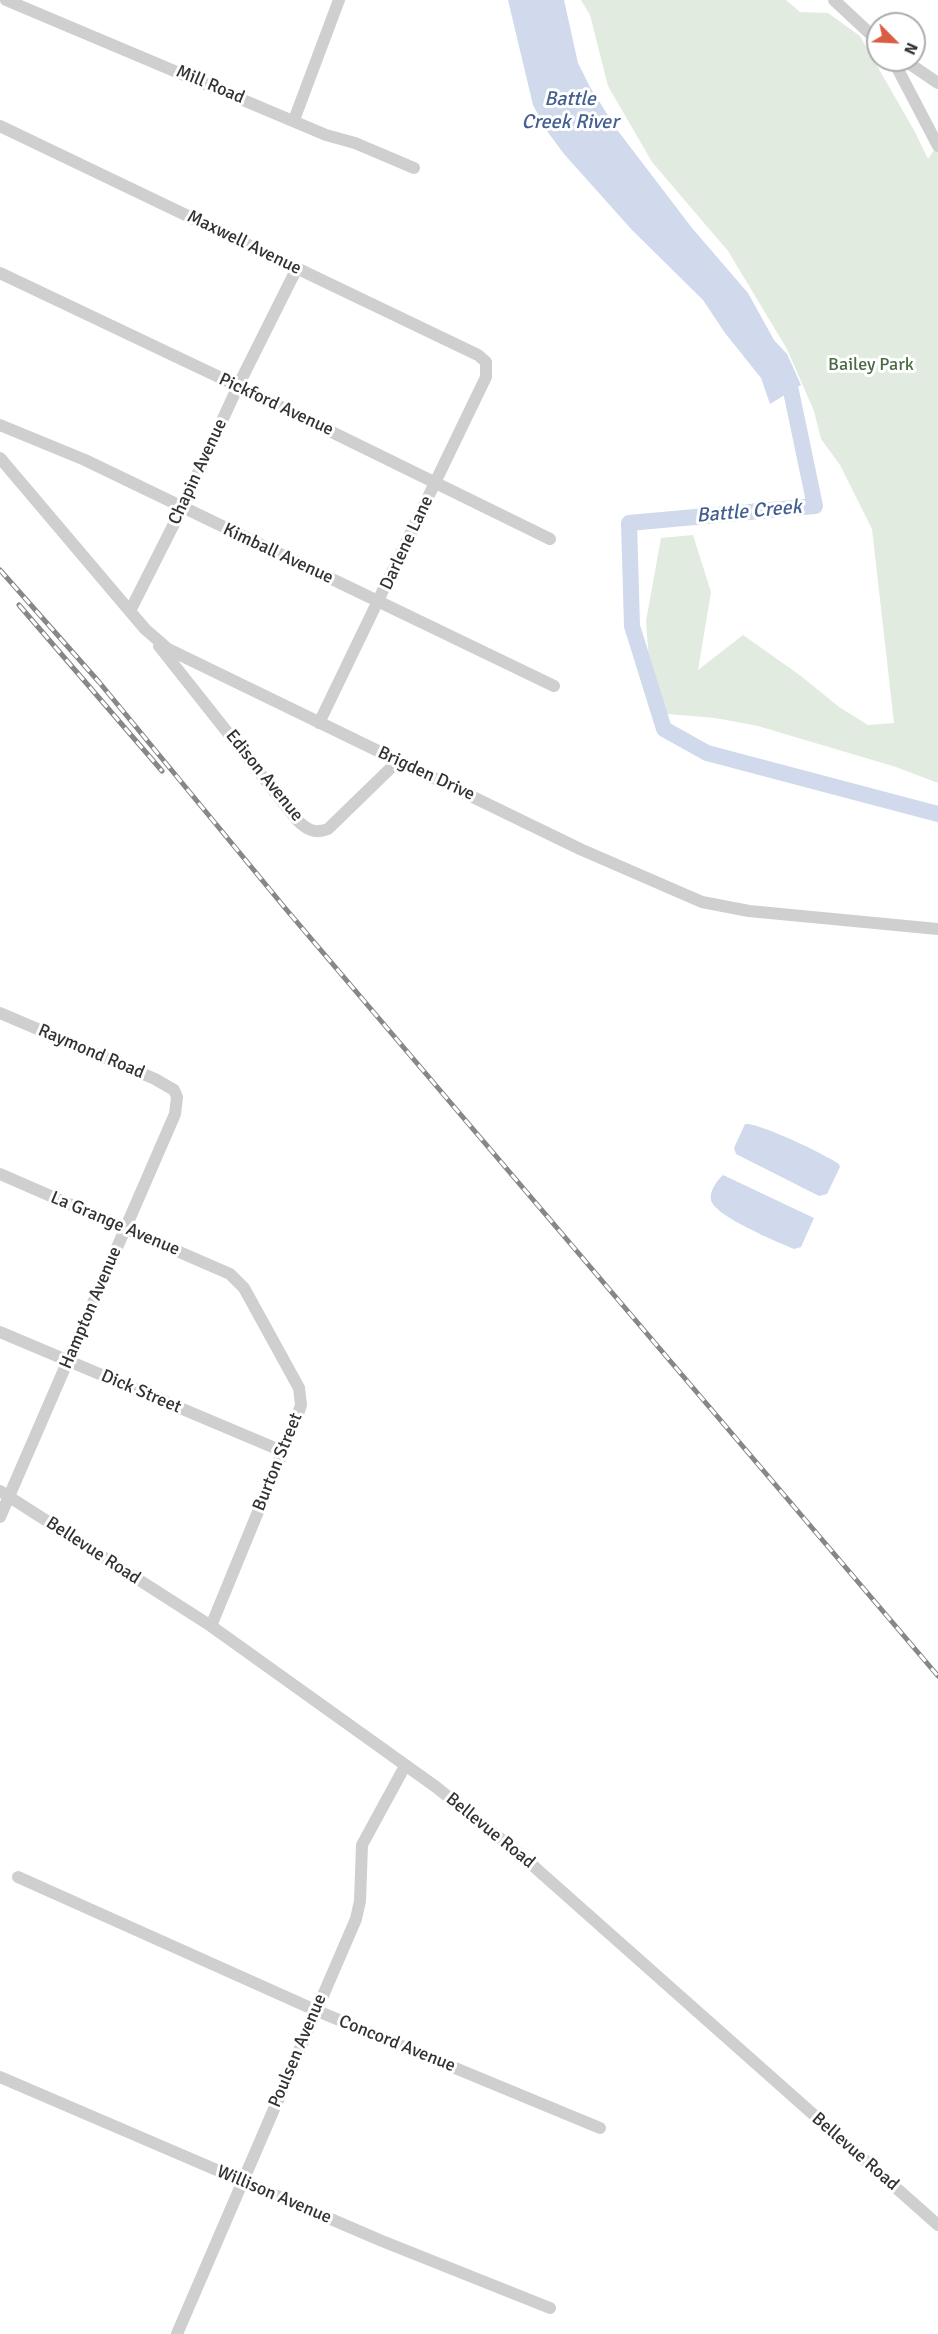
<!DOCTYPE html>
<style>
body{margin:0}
#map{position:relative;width:938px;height:2334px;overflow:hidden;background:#fff;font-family:Signika,sans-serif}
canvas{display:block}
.north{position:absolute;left:866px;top:12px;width:60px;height:60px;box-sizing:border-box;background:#fff;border:2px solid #adadad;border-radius:50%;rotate:114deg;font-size:16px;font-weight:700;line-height:24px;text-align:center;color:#323232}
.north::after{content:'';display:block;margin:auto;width:21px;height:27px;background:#da5d43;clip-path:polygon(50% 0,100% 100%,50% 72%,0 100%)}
</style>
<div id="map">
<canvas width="938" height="2334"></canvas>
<div class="north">N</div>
</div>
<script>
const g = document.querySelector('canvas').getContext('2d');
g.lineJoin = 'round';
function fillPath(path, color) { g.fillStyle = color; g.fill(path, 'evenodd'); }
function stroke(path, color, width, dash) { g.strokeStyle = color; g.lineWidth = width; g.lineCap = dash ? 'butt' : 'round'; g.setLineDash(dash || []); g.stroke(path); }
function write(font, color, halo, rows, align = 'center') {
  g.font = font + ' Signika,sans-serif'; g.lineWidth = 6; g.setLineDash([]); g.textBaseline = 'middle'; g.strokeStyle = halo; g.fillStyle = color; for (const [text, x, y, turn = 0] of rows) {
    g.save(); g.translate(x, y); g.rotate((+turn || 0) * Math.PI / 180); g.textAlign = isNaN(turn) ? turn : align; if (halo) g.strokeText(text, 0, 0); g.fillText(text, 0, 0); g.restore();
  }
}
fillPath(new Path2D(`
 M581 0H786L800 12 828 13 860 36 915 132 928 159 938 144V783L896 767 758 726 715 718 667 714 650 674 646 621 661 538 693 535 711 592 698 670 743 635 801 676 839 707 868 725 894 723 872 529 840 465 821 439 814 411 787 349 728 251 652 162 608 86 590 15Z`), '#e2ebdf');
fillPath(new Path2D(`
 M508 0H564L578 63 590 87 618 131 692 228 748 293 774 340 787 354 801 385 770 404 761 378 725 333 703 300 632 230 564 154 547 131 533 105Z
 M745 1124C758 1122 827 1155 839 1164L840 1167 827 1194 819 1196 736 1154 734 1148Z
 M723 1175 814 1218 801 1247 794 1249C778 1242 714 1216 711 1200 709 1192 717 1180 723 1175Z`), '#d0daec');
stroke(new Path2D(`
 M779 373 791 391 815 506 629 523 632 626 664 729 707 753 938 814`), '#d0daec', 16);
stroke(new Path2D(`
 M6 0 326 135 355 143 414 168
 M834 0 878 41
 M893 60 938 146
 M904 60 938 83
 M294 120 339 0
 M0 126 478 355 486 362V377L319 723
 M0 273 238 386 550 539
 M0 425 85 460 554 686
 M0 458 145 629 168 649 580 849 702 902 749 911 938 929
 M130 611 182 508 238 386 297 268
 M159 646 297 820C307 830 315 834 328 829L398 761
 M0 1013 155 1079 174 1090 177 1097 175 1114 0 1517
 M0 1174 230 1274 244 1288 299 1388 301 1405 297 1417 211 1626
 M0 1332 282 1451
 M0 1491 211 1626 436 1787 522 1856 938 2225
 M18 1877 315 2010 600 2128
 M0 2077 382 2241 550 2308
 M177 2334 356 1919 360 1901 362 1845 405 1766`), '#cfcfcf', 12);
const rail = new Path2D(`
 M0 570 99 682 285 908 938 1676
 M19 605 162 771`);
stroke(rail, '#878787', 5);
stroke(rail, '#fff', 3, [9]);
write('18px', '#323232', '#fff', [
 ["Mill Road",210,85,23],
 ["Maxwell Avenue",244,243,26],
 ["Pickford Avenue",276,405,25],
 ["Chapin Avenue",198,472,-65],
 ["Darlene Lane",407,543,-65],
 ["Kimball Avenue",278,554,25],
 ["Brigden Drive",426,774,25],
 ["Edison Avenue",264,776,51],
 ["Raymond Road",91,1052,23],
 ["La Grange Avenue",115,1224,23],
 ["Hampton Avenue",91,1308,-67],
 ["Dick Street",141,1392,23],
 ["Burton Street",278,1462,-68],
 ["Bellevue Road",93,1551,33],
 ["Bellevue Road",490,1831,39],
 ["Concord Avenue",397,2044,22],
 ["Poulsen Avenue",298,2051,-67],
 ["Bellevue Road",855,2152,41],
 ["Willison Avenue",274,2195,23]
]);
write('18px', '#4b6c42', '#fff', [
 ["Bailey Park",871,365]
]);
write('italic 20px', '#446090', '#fff', [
 ["Battle",570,100],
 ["Creek River",570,123],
 ["Battle Creek",749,512,-5]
]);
</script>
